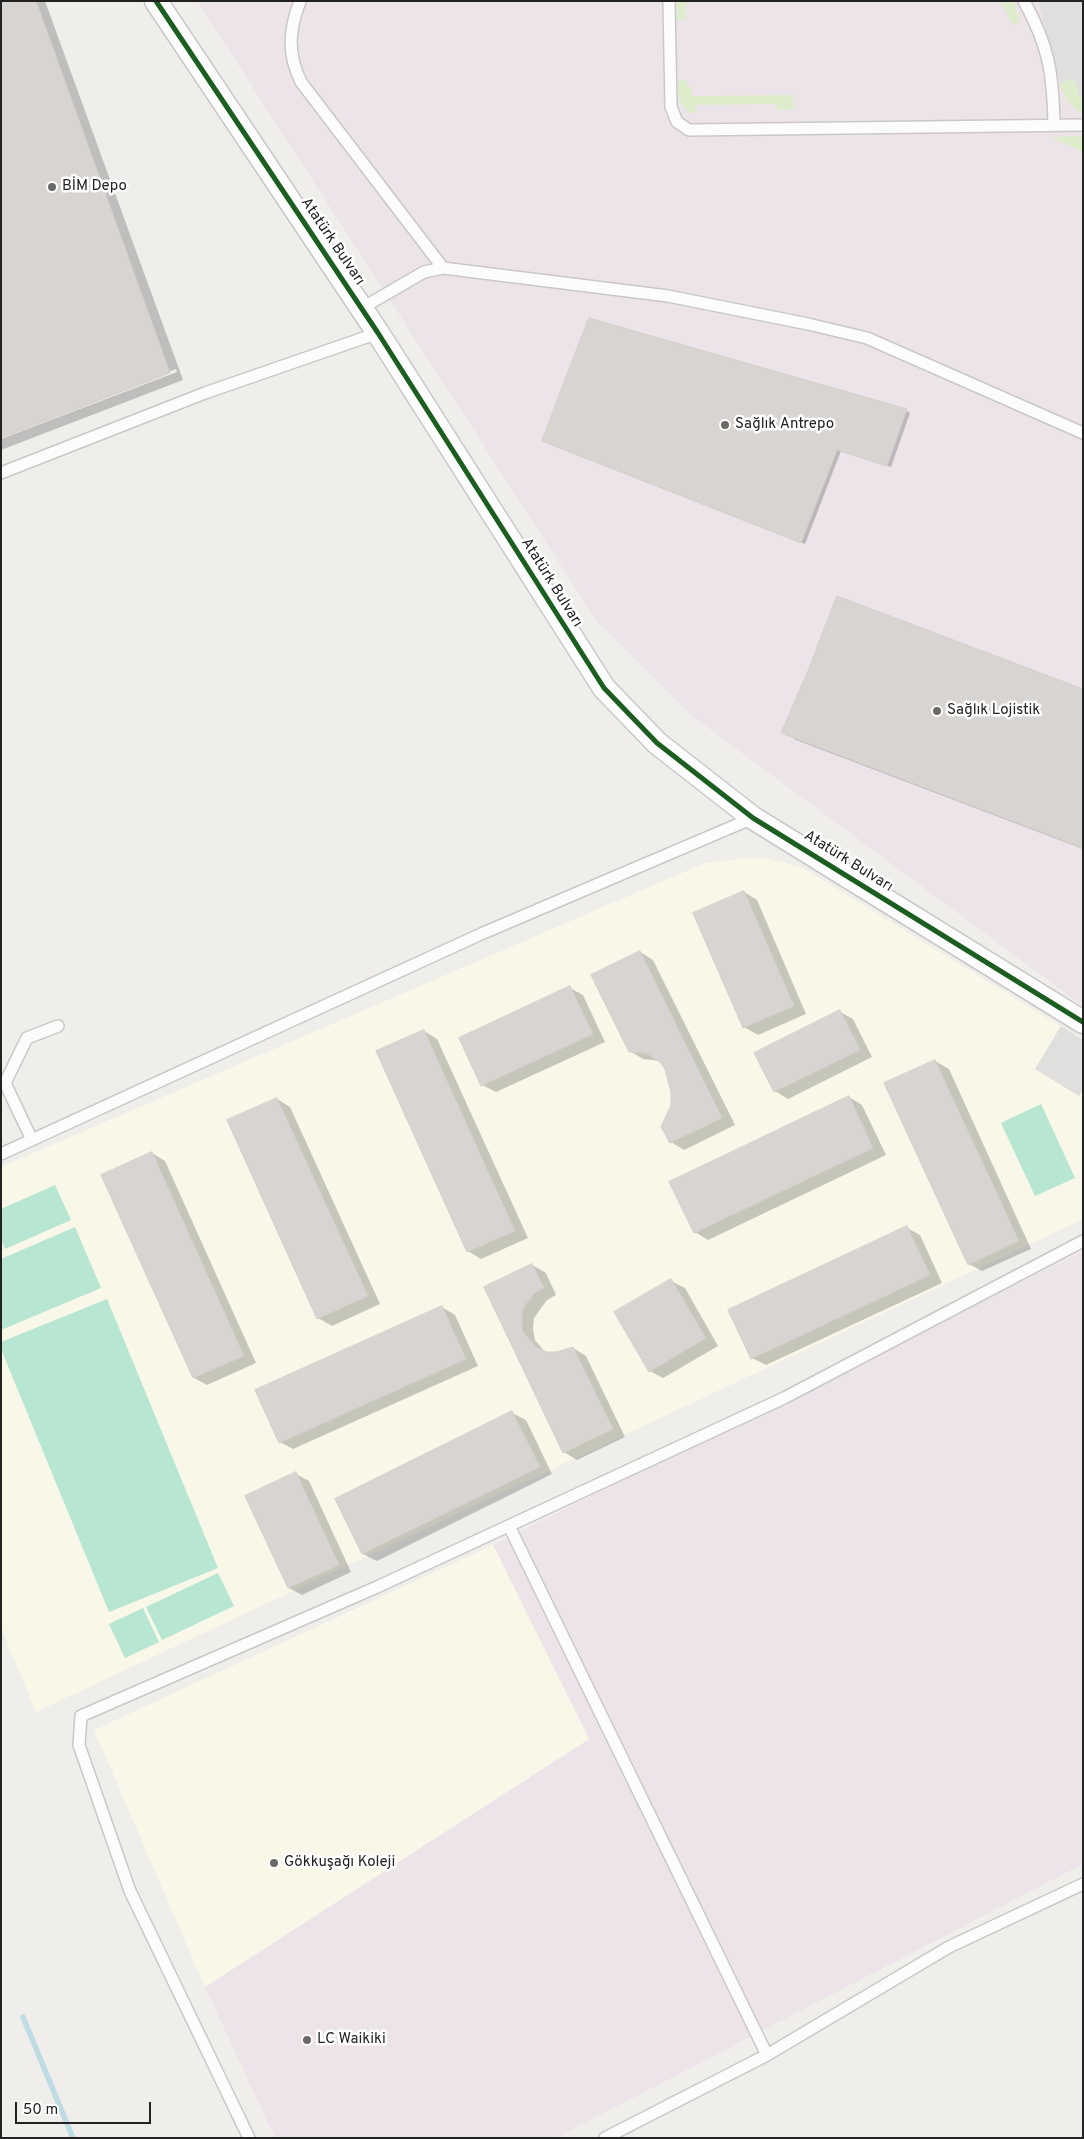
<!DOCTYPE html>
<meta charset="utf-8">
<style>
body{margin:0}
#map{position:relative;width:1084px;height:2139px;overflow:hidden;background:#f0eeeb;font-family:Overpass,sans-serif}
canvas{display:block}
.frame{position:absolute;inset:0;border:2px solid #222;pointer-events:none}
.scale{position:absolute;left:15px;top:2102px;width:136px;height:22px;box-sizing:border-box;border:2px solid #222;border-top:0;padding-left:6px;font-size:15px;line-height:18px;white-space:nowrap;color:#222;-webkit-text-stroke:4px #fff;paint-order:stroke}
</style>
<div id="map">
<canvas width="1084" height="2139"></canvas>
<div class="frame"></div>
<div class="scale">50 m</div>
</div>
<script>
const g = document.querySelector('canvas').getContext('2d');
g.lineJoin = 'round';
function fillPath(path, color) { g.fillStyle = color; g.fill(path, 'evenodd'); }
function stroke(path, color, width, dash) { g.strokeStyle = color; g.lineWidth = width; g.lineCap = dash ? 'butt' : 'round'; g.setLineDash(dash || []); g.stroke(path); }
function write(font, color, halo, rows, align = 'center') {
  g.font = font + ' Overpass,sans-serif'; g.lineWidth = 5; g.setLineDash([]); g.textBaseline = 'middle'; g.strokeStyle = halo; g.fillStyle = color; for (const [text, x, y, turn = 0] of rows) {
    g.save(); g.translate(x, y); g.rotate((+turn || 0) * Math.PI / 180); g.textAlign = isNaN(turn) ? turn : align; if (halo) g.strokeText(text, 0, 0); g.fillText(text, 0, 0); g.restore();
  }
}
fillPath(new Path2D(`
 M197 1H1083V1006L692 716 596 620Z
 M1083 1251V1864L556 2138H275L205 1987 589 1739 493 1545Z`), '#ede4e9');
fillPath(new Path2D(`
 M749 858 770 859 803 868 1083 1040V1219L36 1712 1 1628V1167L705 863Z
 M493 1545 589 1739 205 1987 94 1730Z`), '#f8f7e8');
fillPath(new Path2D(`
 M677 1H693L686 3 685 21 677 19Z
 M1000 1H1013L1020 21 1013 25Z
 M1071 79 1076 82 1079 95 1083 98V115C1070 107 1064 97 1060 83Z
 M687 80V87H692V96L793 95 794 110 776 109V104L696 105V113H691C678 105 678 95 678 81Z
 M1083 136V152L1051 137Z`), '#ddeccb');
fillPath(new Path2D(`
 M1041 1104 1075 1178 1035 1196 1001 1123Z
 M55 1185 71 1220 5 1249 1 1240V1209Z
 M75 1227 101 1288 1 1330V1259Z
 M107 1299 218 1568 109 1612 1 1349V1342Z
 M218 1573 234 1606 162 1640 146 1607Z
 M143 1608 159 1642 125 1658 109 1624Z`), '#b7e6d2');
fillPath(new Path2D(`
 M1038 1H1083V98L1079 95 1075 81 1071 79 1060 83Z
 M1061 1026 1083 1040V1090L1079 1096 1035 1069Z`), '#e0dfde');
fillPath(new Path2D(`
 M1 1H45L183 380 1 450V439L177 372 176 369 1 436Z
 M906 410 910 413 891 467 841 451 805 544 547 443Z
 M1083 691V849L796 740 783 732Z
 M744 892 757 900 806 1014 758 1035 744 1027 695 914Z
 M640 952 653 960 735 1125 684 1150 671 1142 672 1105 670 1079 661 1061 643 1059 630 1051Z
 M570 988 583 995 605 1042 496 1092 482 1085Z
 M840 1012 853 1019 872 1057 788 1099 775 1091Z
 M424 1031 437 1039 528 1238 481 1259 468 1251 377 1052Z
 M935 1061 949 1069 1031 1249 982 1271 969 1264Z
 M849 1097 862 1105 886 1155 708 1240 695 1232Z
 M277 1099 290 1107 380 1304 332 1326 318 1318Z
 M152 1153 165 1161 256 1363 207 1385 194 1378Z
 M907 1228 920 1235 942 1283 766 1365 752 1358Z
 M532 1265 546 1273 556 1295 547 1300 534 1318 533 1329 535 1340 545 1352 557 1354 573 1348 586 1356 625 1437 577 1460 564 1452 485 1288Z
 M671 1281 685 1288 718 1346 663 1378 650 1371Z
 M442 1307 455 1315 478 1366 293 1449 280 1442Z
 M512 1413 526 1420 552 1474 377 1561 363 1554 337 1500Z
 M296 1474 309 1481 351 1572 302 1595 289 1588Z`), '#0003');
stroke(new Path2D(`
 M23 2017 73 2138`), '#bfdbe3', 5.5);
const building = new Path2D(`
 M1 1H36L170 373 1 438Z
 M589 318 907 409 887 466 837 450 801 543 542 441Z
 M837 596 1083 689V848L781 733 808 671Z
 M744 891 794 1006 743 1028 693 913Z
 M640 951 722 1118 670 1143 661 1127 671 1105V1092L665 1069 660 1062 646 1053 629 1052 591 975Z
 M570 986 593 1034 481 1086 459 1038Z
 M840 1010 860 1050 774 1092 754 1053Z
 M424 1030 515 1231 467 1252 376 1051Z
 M935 1060 1019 1241 968 1265 884 1083Z
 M849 1096 873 1148 694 1233 669 1182Z
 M277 1098 368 1296 317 1319 227 1120Z
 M152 1152 244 1356 193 1378 101 1175Z
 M907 1226 930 1275 751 1359 728 1310Z
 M532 1264 544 1288 534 1293 522 1310V1331L536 1347 546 1352H557L573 1347 613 1429 563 1453 484 1287Z
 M671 1279 706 1338 649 1372 614 1312Z
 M442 1306 466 1359 279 1443 255 1390Z
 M512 1411 540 1467 362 1554 335 1499Z
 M296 1472 339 1565 288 1588 245 1496Z`);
fillPath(building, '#d7d4d2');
stroke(building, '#d3d0cc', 1);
const lane = new Path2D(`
 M300 1C289 30 287 53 301 82L443 268
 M669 1 671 107 677 122 689 130 1083 125
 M1024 1C1049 46 1053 74 1054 125
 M362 308 424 272 443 268 668 296 808 324 867 338 1083 433
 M1 473 205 393 378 333
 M32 1140 5 1083 27 1038 58 1026
 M1 1154 481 934 753 818
 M509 1526 767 2055
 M249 2138 130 1891 79 1745 81 1716 377 1587 784 1398 1083 1241
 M605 2138 767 2055 949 1947 1083 1884`);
const street = new Path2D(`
 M156 1 378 333 604 688 657 743 753 818 1083 1022`);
stroke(lane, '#c9c8c7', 14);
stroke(street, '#c9c8c7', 25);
stroke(lane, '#fdfcfc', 11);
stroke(street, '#fdfcfc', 22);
stroke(new Path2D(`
 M156 1 378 333 604 688 657 743 753 818 1083 1022`), '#1b5e20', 5);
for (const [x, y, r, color] of [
 [52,187,5,"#6a6968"],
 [725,425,5,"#6a6968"],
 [937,711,5,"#6a6968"],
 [274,1863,5,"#6a6968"],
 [307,2040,5,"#6a6968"]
]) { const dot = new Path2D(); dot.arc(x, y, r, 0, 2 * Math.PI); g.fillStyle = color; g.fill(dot); stroke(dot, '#fff', 2); }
write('15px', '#222', '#fff', [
 ["BİM Depo",62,187],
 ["Sağlık Antrepo",735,425],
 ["Sağlık Lojistik",947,711],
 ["Gökkuşağı Koleji",284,1863],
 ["LC Waikiki",317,2040]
], 'left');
write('15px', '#222', '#fff', [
 ["Atatürk Bulvarı",332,242,56],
 ["Atatürk Bulvarı",551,583,58],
 ["Atatürk Bulvarı",848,862,32]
]);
</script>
